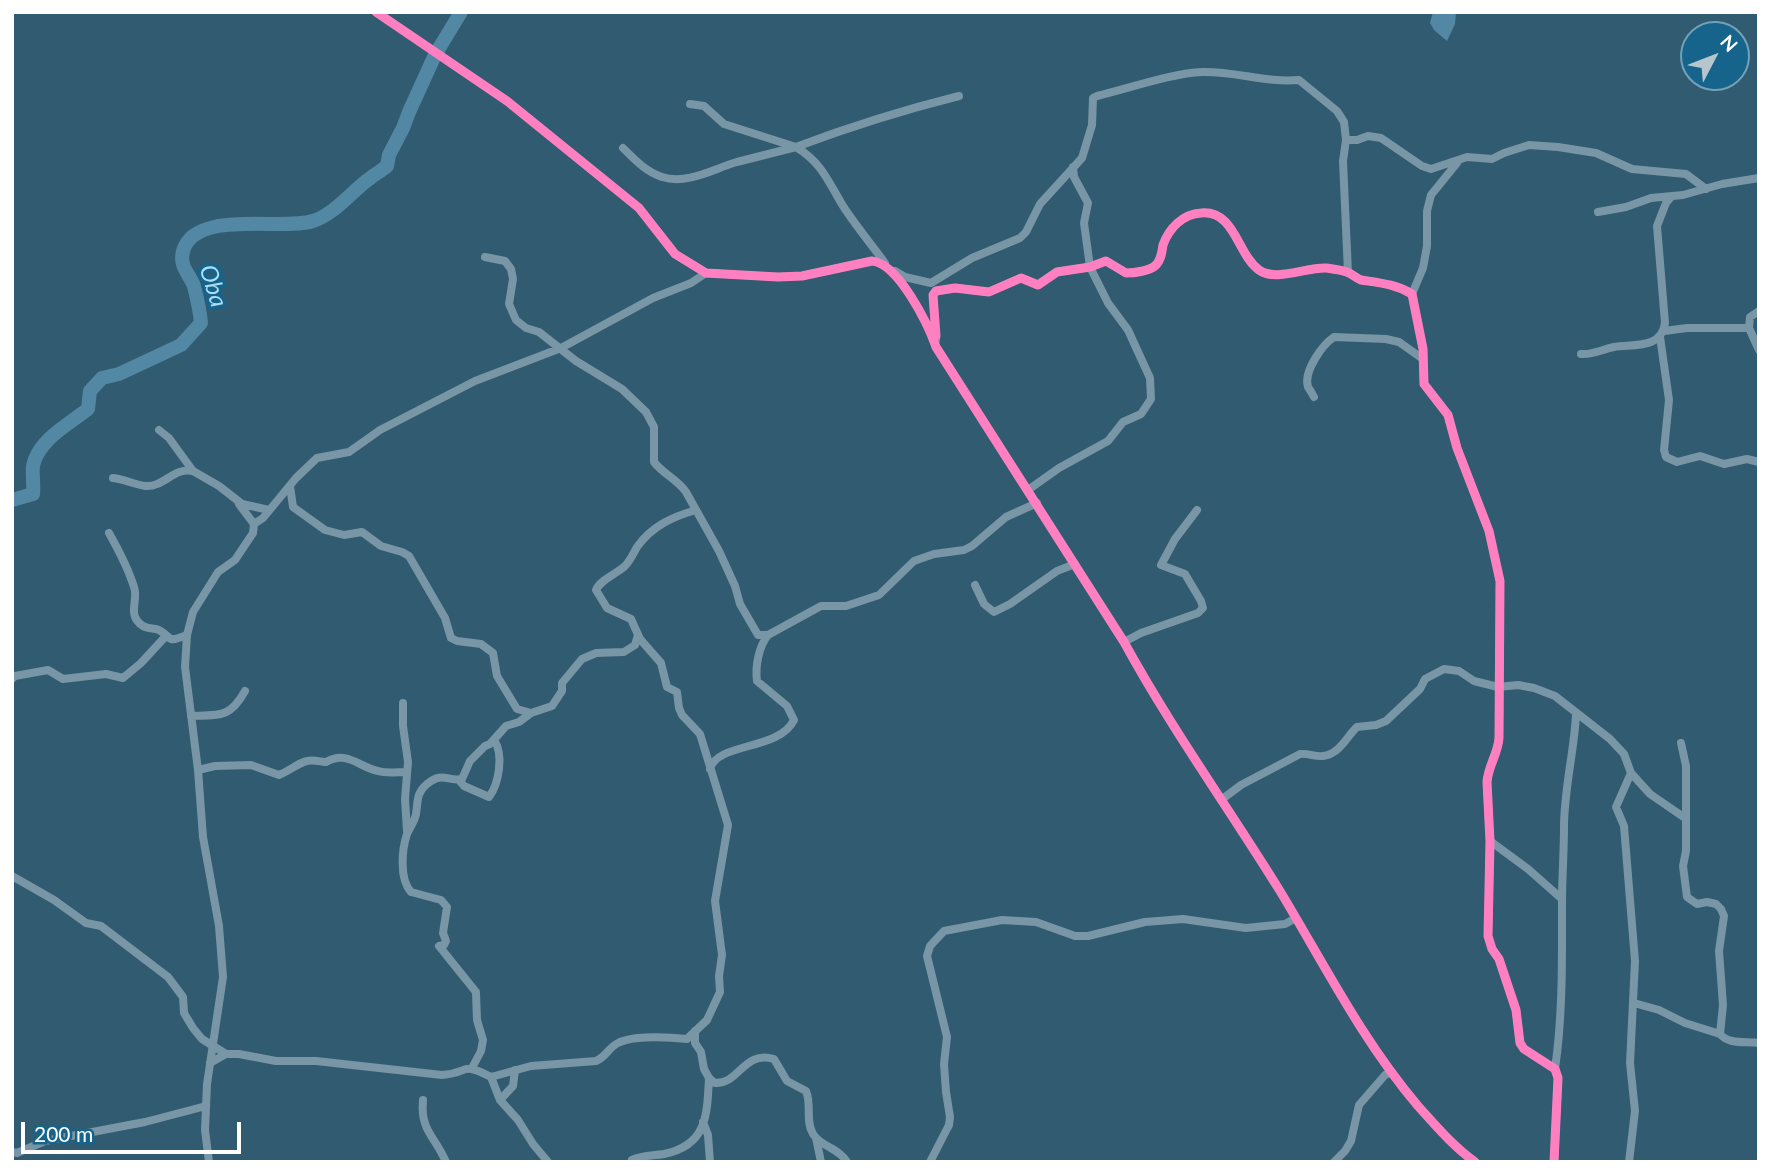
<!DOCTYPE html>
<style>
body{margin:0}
#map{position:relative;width:1771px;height:1174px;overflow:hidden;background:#315b70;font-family:Lato,sans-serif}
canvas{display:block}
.frame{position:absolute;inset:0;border:14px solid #fff;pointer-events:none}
.north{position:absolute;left:1680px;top:21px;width:70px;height:70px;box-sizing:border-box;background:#16638b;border:2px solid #73a1b9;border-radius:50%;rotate:48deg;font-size:19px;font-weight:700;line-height:28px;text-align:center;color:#fff}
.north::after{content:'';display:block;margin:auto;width:24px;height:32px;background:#b7c6cd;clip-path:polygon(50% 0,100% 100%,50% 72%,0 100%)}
.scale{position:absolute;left:21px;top:1122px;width:220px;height:32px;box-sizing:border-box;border:4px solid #fff;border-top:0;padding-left:9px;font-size:21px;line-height:24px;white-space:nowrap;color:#fff;-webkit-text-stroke:5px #16638b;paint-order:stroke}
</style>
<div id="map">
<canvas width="1771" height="1174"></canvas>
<div class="frame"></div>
<div class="north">N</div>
<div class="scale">200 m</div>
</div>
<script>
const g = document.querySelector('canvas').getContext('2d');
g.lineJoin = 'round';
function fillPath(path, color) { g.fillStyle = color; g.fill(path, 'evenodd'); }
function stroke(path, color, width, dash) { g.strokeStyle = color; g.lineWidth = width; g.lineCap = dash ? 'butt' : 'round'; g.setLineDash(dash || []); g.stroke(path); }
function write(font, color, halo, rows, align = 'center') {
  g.font = font + ' Lato,sans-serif'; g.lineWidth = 7; g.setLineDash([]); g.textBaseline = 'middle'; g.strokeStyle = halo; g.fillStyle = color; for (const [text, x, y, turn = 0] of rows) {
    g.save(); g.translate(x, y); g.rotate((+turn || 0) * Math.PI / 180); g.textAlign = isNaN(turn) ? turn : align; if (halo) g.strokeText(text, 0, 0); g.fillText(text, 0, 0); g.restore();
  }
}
fillPath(new Path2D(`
 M1433 12H1456L1455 24 1447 41 1434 30 1430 23Z`), '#5388a4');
stroke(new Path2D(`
 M438 50 461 12
 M12 500 33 494C34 487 32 470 33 466 38 440 69 424 88 409L90 391 102 378 119 374 181 345 201 323C200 311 197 298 194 286 189 273 179 267 183 251 195 209 281 231 313 221 335 214 352 191 369 179 375 174 381 171 387 166L389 155 403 128 409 112 435 55`), '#5388a4', 14);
stroke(new Path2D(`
 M376 12 507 101 639 208 675 254 706 273 778 277 802 276 872 261C898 263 928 324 936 347L1124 642C1171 728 1228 807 1280 891 1324 964 1362 1040 1418 1106 1436 1126 1453 1146 1475 1162
 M690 104 704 106 724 124 796 147C849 127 903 110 959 96
 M623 148C634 159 646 172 662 177 687 185 713 169 737 162 756 157 776 152 796 147 822 163 828 181 843 206 856 226 871 244 885 263
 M1598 212 1626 207 1651 198 1683 195 1722 184 1759 178
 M485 257 505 261 511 269 513 279 509 304 516 320 526 328 539 332 576 361 622 389 646 412 654 427V462C663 474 677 479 686 492L719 551 735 586 740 604 758 635H768
 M895 271 905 277 931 283 972 258 1020 238 1026 232 1040 204 1082 158 1092 125 1093 98 1097 96C1127 89 1173 73 1202 72 1235 71 1266 83 1299 80L1337 111 1344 122 1346 140
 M1348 273 1343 161 1346 140H1357L1368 136 1381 138 1422 166 1431 169 1467 157 1492 159 1504 153 1529 145 1558 147 1596 153 1632 169 1686 174 1706 189
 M1412 294 1423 268 1427 246V211L1431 195 1457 163
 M1759 311 1750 317 1749 328 1759 350
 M1664 331 1687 328H1749
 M1660 337 1669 400 1664 450 1666 457 1677 462 1700 456 1724 464 1747 459 1759 462
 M936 340 933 295 936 291 955 288 989 292 1021 278 1038 285 1057 272 1090 267 1106 261 1126 273C1134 273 1150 271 1156 265 1161 260 1162 252 1163 245 1169 228 1183 214 1201 213 1235 210 1237 254 1259 270 1275 282 1307 267 1326 268 1333 269 1341 270 1347 272 1352 274 1356 278 1361 280 1380 283 1395 284 1412 294L1423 349 1424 384 1448 415 1457 448 1489 531 1500 581 1499 738C1498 754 1488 766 1487 782L1490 841 1488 936 1492 949 1499 959 1516 1010 1520 1043 1524 1049 1555 1069 1558 1078 1554 1162
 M1581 354C1593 355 1603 349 1614 347 1635 344 1661 349 1665 323L1657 226 1666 203 1672 196
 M1314 397C1312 393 1310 390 1308 387 1303 372 1322 345 1334 337L1386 339 1399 342 1423 359
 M159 430 169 438 193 471 219 486 242 504 269 510
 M113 478C124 479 135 485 146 486 164 487 174 467 193 471
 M290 486 293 507 325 530 344 535 362 532 381 546 402 552 409 556 445 618 451 638 457 641 481 644 493 653 497 676 517 709 531 713
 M1028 490 1059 468 1108 441 1123 422 1141 414 1151 399 1150 378 1128 330 1108 303 1090 267 1084 223 1088 203 1074 177 1073 167
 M239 504 254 524
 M109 533C118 549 128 568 134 587 139 601 126 615 143 626 148 629 154 628 159 630 174 639 166 643 187 635
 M975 585 984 604 994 612 1010 604 1057 571 1075 564
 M1124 642 1141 633 1198 613 1203 608 1201 601 1185 574 1161 565 1175 539 1197 510
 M12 679 15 676 48 670 63 679 106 674 123 678 141 663 165 637
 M403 703V726L408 762 405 799 407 831
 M191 716C220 715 230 718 245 691
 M1681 743 1686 766V851L1683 866 1687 897 1697 904 1707 902 1716 904 1721 909 1724 916 1719 951 1723 1005 1720 1034C1729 1045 1746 1041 1759 1043
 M710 769C717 742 779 751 794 720L787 706 757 681C755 666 759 646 768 635L821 606H846L879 595 914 561 934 554 964 550 972 546 1006 517 1037 503
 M198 770 215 766 251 765 279 775C289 771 298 763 307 761 314 759 319 762 326 762 347 750 359 767 378 771 388 774 396 772 406 772
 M459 780 464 786 489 797C499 784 504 754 494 740
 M1221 800 1241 785 1300 754C1309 753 1315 757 1323 756 1340 754 1347 736 1357 727L1376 725 1386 721 1420 689 1425 679 1444 669 1459 671 1474 681 1498 687 1518 685 1534 688 1555 696 1610 739 1624 754 1631 773 1650 794 1685 818
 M1490 841 1528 869 1562 899
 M12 876 54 900 86 923 101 926 168 977 183 997 184 1013 193 1028 202 1039 226 1054
 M1634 1003 1659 1010 1685 1023 1720 1034
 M695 1031V1043L701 1052 704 1069 709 1078 715 1083C740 1084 743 1050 774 1059L787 1081 806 1091C812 1105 805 1121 813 1134 821 1147 839 1148 847 1162
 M210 1063 226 1054H239L276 1061H316L442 1075C471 1073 459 1061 491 1077L531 1066 596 1061C606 1057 608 1048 618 1043 633 1035 670 1037 687 1039L707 1020 720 992 719 976 722 955 715 901 728 825 700 734 682 715 679 708 677 692 667 687 661 663 640 639 631 619 607 608 596 590C600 580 616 574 625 566 630 561 633 554 637 547 652 526 672 517 696 510
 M472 1068 481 1051 483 1040 477 1020 476 992 439 946 444 945 446 941 443 933 447 907 441 900 411 892C399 879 402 849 407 834 410 827 415 821 416 814 418 802 416 793 427 784 443 771 447 782 462 779L470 761 485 746 490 744 506 726 519 722 531 713 552 706 562 691V683L582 659 596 653 624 652 635 645 638 635
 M1555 1069C1563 1014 1562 958 1562 902 1562 877 1564 852 1564 827 1564 790 1574 752 1576 715
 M491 1077 500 1100 518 1120 533 1144 548 1162
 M423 1100C420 1131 435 1136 446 1162
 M500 1100 513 1086 515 1070
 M703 1122 708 1135 710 1162
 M816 1138 821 1162
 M12 1152 17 1153 45 1141 145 1122 206 1106
 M632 1160C643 1155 652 1156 664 1154 707 1145 707 1116 709 1078
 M209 1162 205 1130 207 1084 223 977 219 926 203 837 198 770 185 667 187 635 193 612 218 572 235 560 253 533 254 524 263 518 296 478 317 458 349 452 380 430 475 381 561 348 653 298 691 283 706 273
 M930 1162 949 1125 950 1117 946 1092 944 1064 947 1037 927 956 930 946 944 931 1002 920 1036 922 1075 936H1088L1145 922 1183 919 1246 928 1285 924 1296 918
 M1334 1162 1345 1151 1351 1141 1359 1105 1385 1075 1392 1072
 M1629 1162 1635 1111 1630 1063 1635 961 1624 826 1616 807 1631 773`), '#7896a5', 8);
stroke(new Path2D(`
 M376 12 507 101 639 208 675 254 706 273 778 277 802 276 872 261C898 263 928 324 936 347L1124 642C1171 728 1228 807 1280 891 1324 964 1362 1040 1418 1106 1436 1126 1453 1146 1475 1162
 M936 336 933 295 936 291 955 288 989 292 1021 278 1038 285 1057 272 1090 267 1106 261 1126 273C1134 273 1150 271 1156 265 1161 260 1162 252 1163 245 1169 228 1183 214 1201 213 1235 210 1237 254 1259 270 1275 282 1307 267 1326 268 1333 269 1341 270 1347 272 1352 274 1356 278 1361 280 1380 283 1395 284 1412 294L1423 349 1424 384 1448 415 1457 448 1489 531 1500 581 1499 738C1498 754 1488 766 1487 782L1490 841 1488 936 1492 949 1499 959 1516 1010 1520 1043 1524 1049 1555 1069 1558 1078 1554 1162`), '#ff80c0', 9);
write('italic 24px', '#abdef6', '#16638b', [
 ["Oba",213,286,73]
]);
</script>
